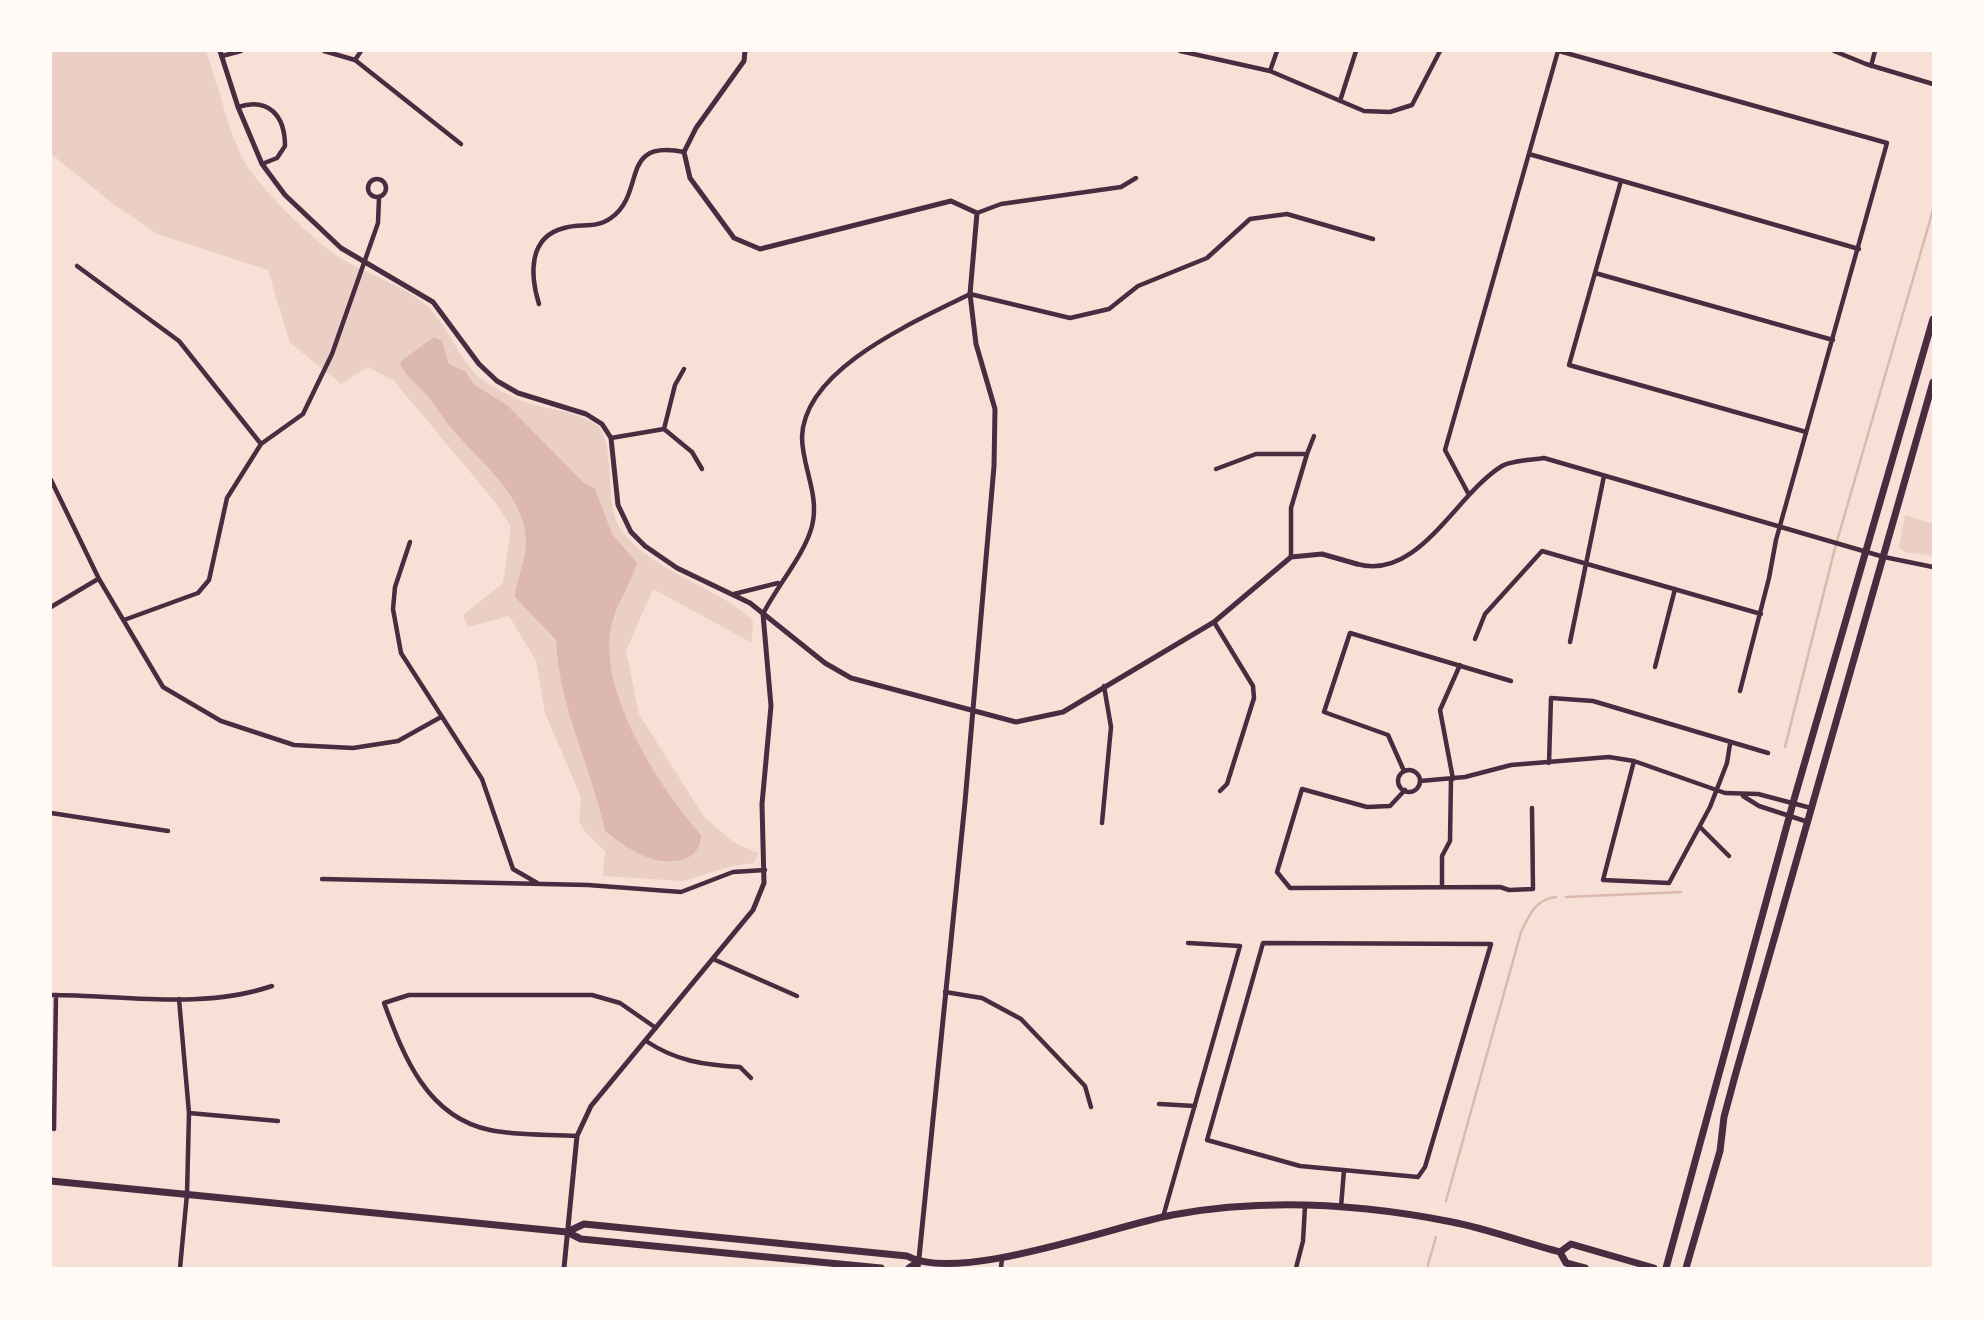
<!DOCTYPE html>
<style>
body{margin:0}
#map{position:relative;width:1984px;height:1319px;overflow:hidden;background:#f7e1d7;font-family:Rubik,sans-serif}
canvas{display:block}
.frame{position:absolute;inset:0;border:52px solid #fffaf5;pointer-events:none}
</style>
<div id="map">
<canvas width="1984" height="1319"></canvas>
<div class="frame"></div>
</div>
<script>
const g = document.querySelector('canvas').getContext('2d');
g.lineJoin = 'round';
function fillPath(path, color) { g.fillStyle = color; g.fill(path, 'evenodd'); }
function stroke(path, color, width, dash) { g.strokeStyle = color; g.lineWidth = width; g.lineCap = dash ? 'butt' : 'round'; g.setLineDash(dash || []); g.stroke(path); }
fillPath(new Path2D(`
 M51 51H206C218 85 228 129 244 161 257 185 308 235 332 252 359 273 397 281 424 303 446 321 461 364 481 379 494 388 514 398 528 403 550 410 575 411 594 423 618 438 603 501 620 528 647 570 718 586 753 621L752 643 653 589 626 651 639 714 704 817 733 842 758 853 754 863 732 866 683 881 603 876 605 851 585 832 579 821 581 797 545 713 536 661 509 616 468 627 463 615 503 583 511 527 495 502 394 381 368 367 341 384 290 343 268 270 157 234 115 205 51 154Z
 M1905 515 1933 524V556L1905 552 1899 547Z`), '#ebcfc5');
fillPath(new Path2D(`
 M434 337 442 341 449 364 466 372 473 384 507 405 583 482 595 489 612 534 637 563C630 586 615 605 611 628 598 693 660 788 701 835 701 845 696 854 687 858 657 870 628 849 605 831 591 766 559 708 556 640L515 597C516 578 527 560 526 540 524 494 479 461 453 430 443 419 436 406 427 395 419 386 402 373 400 362Z`), '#dcb8b0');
stroke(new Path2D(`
 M1785 747 1835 548 1933 210
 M1566 897 1681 892
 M1446 1201 1521 932C1529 915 1536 899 1556 897
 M1427 1268 1436 1237`), '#dcb8b0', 2.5);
stroke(new Path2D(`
 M324 51 355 60 461 144
 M1180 51 1270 71 1364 111 1390 112 1412 105 1440 51
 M1559 51 1887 143 1776 540 1769 578 1740 691
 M1834 51 1866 64 1933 84
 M222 56 241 51
 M355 60 361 51
 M1871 66 1875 51
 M1270 71 1277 51
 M1340 101 1356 51
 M238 107C269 97 285 116 285 146L277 158 262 164
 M1529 154 1859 249
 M368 188a9 9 0 1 1 18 0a9 9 0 1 1-18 0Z
 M1621 181 1569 365 1806 432
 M977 213 1001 204 1121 187 1136 178
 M77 266 179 341 261 444
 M1595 273 1833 340
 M539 304C530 275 528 237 564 228 580 223 596 229 611 218 647 192 618 139 684 152
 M664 429 675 385 684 369
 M611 438 664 429 692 452 702 469
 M1307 454 1314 436
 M1216 469 1256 454H1307L1291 508V557
 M51 480 99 579 163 687 221 721 294 745 353 748 398 741 441 717
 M1468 493 1445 450 1558 51
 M410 542 395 587 393 609 401 653 482 779 513 869 539 884
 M1357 564C1419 581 1455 495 1502 466 1512 460 1532 460 1544 458L1884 557 1933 567
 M734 594 778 583
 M51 607 98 579
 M763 614C777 586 805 554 812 526 820 495 802 467 802 437 804 368 917 321 970 294L1070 318 1109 309 1138 286 1207 258 1250 219 1287 214 1373 239
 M124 620 198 593 209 580 227 498 261 444 303 414 332 354 378 223 379 198
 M1214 622 1253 686 1254 698 1227 784 1220 791
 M1475 639 1485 614 1542 551 1761 614
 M1570 642 1604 476
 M1655 667 1675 589
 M1634 761 1603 880 1669 883 1710 807 1727 763 1730 744
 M1549 763 1551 698 1593 701 1768 753
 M1398 781a11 11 0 1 1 22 0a11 11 0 1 1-22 0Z
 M1404 771 1388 735 1324 712 1350 633 1511 681
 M1453 779 1440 710 1460 665
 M1420 781 1465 777 1511 765 1609 757 1634 761 1725 793 1758 794 1811 808
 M1405 790 1390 806 1367 807 1302 789 1277 872 1290 888 1500 887 1509 890 1533 889 1532 808
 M1743 796 1759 806 1808 822
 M51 813 168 831
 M1102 823 1111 727 1104 686
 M1700 827 1729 856
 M322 879 588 885 681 892 733 872 765 870
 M1442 887V856L1450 841 1451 779
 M1263 943 1491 944 1425 1167 1418 1177 1300 1166 1207 1140Z
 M713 959 797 996
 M945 992 982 998 1021 1019 1085 1086 1091 1107
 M51 995C123 995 202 1010 272 986
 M179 999 189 1113 187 1194 180 1268
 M646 1041C676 1061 704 1065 740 1067L751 1078
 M1159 1104 1195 1106
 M189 1113 278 1121
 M54 1129 56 995
 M577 1136C549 1134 518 1136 490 1130 427 1117 404 1057 384 1003L409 995H592L620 1003 656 1028
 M1341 1207 1344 1170
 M1163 1217 1240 946 1188 943
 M1001 1268 1002 1258
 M1296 1268 1303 1241 1305 1206`), '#4a2c40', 4.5);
stroke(new Path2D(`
 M220 51 238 107 262 164 285 195 341 248 433 302 479 364 497 381 518 393 586 414 602 424 611 438 618 505 631 532 645 546 677 568 750 603 825 663 851 678 1016 722 1063 712 1214 622 1291 557 1322 554 1357 564
 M745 51 744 61 696 128 684 152 690 178 734 238 760 249 951 201 977 213 970 294 976 344 995 409 994 466 965 802 918 1268
 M564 1268 577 1136 591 1106 753 910 764 883 762 804 771 706 763 614`), '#4a2c40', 5);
stroke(new Path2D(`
 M51 1181 567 1232 581 1239 881 1268
 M567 1232 584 1224 907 1256C959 1284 1113 1226 1172 1215 1264 1198 1361 1204 1452 1222 1489 1229 1524 1243 1560 1252L1566 1263 1585 1268
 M1560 1252 1571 1244 1654 1268
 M909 1268 918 1262
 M1666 1268 1793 803 1933 319
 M1686 1268 1720 1151 1724 1117 1735 1076 1933 382`), '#4a2c40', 7);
</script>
